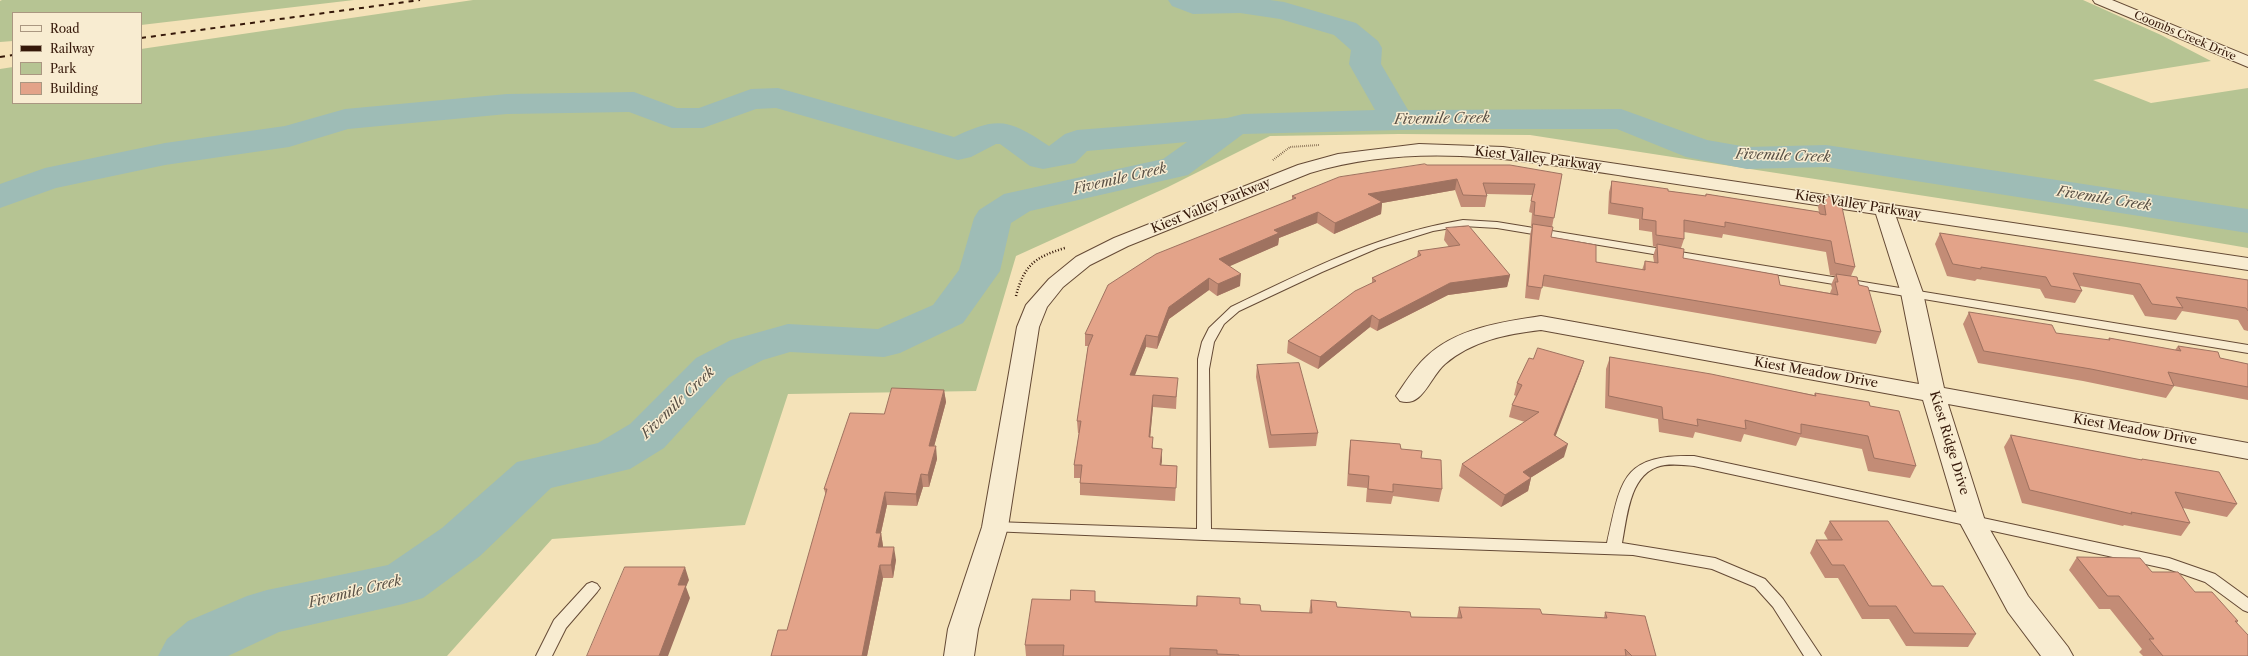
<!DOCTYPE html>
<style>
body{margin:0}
#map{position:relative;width:2248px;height:656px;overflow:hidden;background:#f4e2b8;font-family:"Libre Caslon Text",serif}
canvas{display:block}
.legend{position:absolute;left:12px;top:12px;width:130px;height:92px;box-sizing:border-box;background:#f8ecd1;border:1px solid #aa9781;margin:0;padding:5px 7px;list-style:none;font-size:12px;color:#351809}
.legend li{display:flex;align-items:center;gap:8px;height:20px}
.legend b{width:20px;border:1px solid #aa9781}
</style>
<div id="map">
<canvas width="2248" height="656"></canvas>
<ul class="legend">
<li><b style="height:5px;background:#f8ecd1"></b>Road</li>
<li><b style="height:5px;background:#351809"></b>Railway</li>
<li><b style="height:11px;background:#b6c493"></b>Park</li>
<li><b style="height:11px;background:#e3a389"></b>Building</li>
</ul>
</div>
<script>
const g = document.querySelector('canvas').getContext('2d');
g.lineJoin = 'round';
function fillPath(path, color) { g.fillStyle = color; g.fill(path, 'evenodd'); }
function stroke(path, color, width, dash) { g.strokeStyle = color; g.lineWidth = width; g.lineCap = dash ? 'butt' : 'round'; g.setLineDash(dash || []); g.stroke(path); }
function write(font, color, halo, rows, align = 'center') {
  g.font = font + ' "Libre Caslon Text",serif'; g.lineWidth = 3; g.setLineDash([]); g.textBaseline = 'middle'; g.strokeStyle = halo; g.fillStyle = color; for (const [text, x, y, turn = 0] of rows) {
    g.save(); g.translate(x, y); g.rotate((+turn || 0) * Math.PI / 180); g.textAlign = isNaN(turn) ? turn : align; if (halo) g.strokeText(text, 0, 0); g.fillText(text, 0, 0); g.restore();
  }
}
fillPath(new Path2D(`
 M2 0H354L141 25V13H13V41L0 42V1Z
 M473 0H2083L2161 35 2211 61 2093 80 2151 103 2248 88V248L2126 227 1530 135 1399 134 1270 136 1168 187 1016 256 976 391 788 394 745 525 552 539 447 656H0V69L13 67V103H141V49Z`), '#b6c493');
fillPath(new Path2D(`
 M1168 0H1270L1284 2 1356 23 1378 41 1382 48 1381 64 1408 110 1621 109 1707 140 1747 147 1826 145 2248 209V233L1826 167 1747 169 1686 157 1617 129H1441L1243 134 1188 175 1030 211 1011 223 1000 271 963 323 900 353 884 357 790 352 763 360 728 378 664 448 630 469 551 488 480 556 423 598 403 604 279 632 228 656H158L167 639 188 621 247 596 267 590 388 565 442 528 517 462 598 443 630 424 696 358 731 340 788 324 878 329 933 305 959 270 974 218 979 210 1004 194 1163 159 1187 142 1087 151 1075 163 1043 169 1030 166 1000 144H996L971 157 958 160 776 108 756 109 703 128H672L629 112 507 114 348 129 289 147 165 165 56 188 0 208V184L45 168 165 143 285 126 345 109 507 94 634 92 677 108H699L751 89 778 88 954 137C998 116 1009 119 1049 146L1065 134 1077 130 1227 118 1243 114 1375 110 1349 64 1351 50 1334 35 1280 19 1240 13 1193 14 1172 6Z`), '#9ebcb6');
const service = new Path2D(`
 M1463 220 1497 222 2248 345V353L1497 228 1463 226 1433 231 1378 248 1322 272 1239 311 1224 324 1214 342 1209 369 1211 529 1607 543C1621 481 1621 454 1694 456L2169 558 2215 574 2248 598V612L2243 610 2205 582 2168 569 1694 466C1682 465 1668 463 1657 467 1629 477 1627 518 1622 543L1715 558 1765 579 1783 599 1821 656H1804L1773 607 1755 587 1712 569 1633 555 1204 540 990 531 988 527 990 523 995 522 1197 529 1198 359 1202 342 1209 328 1231 307C1308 270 1378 234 1463 220Z
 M592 582 597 584 600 588 597 592 566 628 552 656H536L554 620 587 584Z`);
const minor = new Path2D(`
 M2093 0H2112L2248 56V67L2095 3Z
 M1419 144 1503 147 2248 258V270L1896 217 1923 293 1944 388 2248 443V459L1948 404 1985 521 2028 596 2068 647 2073 656H2041L2008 612 1959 521 1923 400 1541 330C1506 334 1472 341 1445 364 1429 378 1423 408 1400 401L1396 396C1405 383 1414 368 1426 357 1456 328 1502 322 1541 316L1919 384 1901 293 1876 214C1796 202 1716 190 1637 178 1526 161 1421 140 1310 173L1128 246 1090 265 1063 287 1047 307 1039 327 1008 527 978 629 974 656H944L948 629 982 527 1017 327 1026 305 1049 279 1076 257 1114 238 1298 165 1338 154Z`);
stroke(service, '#654a35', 2);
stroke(minor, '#654a35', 2);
stroke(new Path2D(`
 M1273 160 1290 147 1319 145`), '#351809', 2, [0.5, 1.5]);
stroke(new Path2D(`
 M1016 296C1024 265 1035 257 1065 248`), '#351809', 2.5, [1, 2]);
fillPath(service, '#f8ecd1');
fillPath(minor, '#f8ecd1');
stroke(new Path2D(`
 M141 38 420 0
 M0 57 13 55`), '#351809', 2, [5, 5]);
fillPath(new Path2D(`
 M1427 165 1562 174 1552 227 1551 237 1596 262 1642 270 1645 261 1654 262 1653 256 1656 247 1653 246 1652 232 1639 230V219L1608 214 1609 192 1612 181 1668 191 1705 196 1706 194 1819 212 1818 207 1823 196 1855 267 1851 276 1859 285 1881 332 1876 344 1542 286 1539 300 1525 298 1530 235 1532 226H1531L1532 213 1529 212 1532 195 1487 194V196L1485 207H1461L1455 190 1382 203 1381 214 1334 234 1317 223 1279 238 1278 245 1229 266 1240 286 1217 296 1209 290 1169 319 1157 349 1146 347 1134 376 1177 390 1176 409 1153 407 1150 437 1153 448 1162 461 1161 465 1177 466 1175 501 1080 495V483L1081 478H1074V465L1079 433H1078L1077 421 1088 346H1085V334L1292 200V196ZM1684 232 1722 238 1723 234 1826 252 1830 275 1835 276 1831 285 1832 288 1830 293 1780 285 1683 258 1681 248 1684 239Z
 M1446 228 1510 275 1507 287 1448 295 1377 331 1370 327 1318 369 1287 353 1288 341 1372 283V278L1417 257 1418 251 1449 247 1444 240Z
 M1940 233 2248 280V331L2244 330 2238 320 2182 311 2176 320 2145 316 2133 295 2080 286 2082 291 2075 303 2045 298 2040 289 1977 279 1975 281 1947 276 1935 244Z
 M1969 312 2056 333 2108 340 2109 338 2175 350 2178 346 2220 358 2248 364V400L2174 386 2166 398 2083 381 1978 363 1963 324Z
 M1610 357 1814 395 1815 393 1870 406 1916 466 1910 478 1868 471 1862 449 1800 437 1796 446 1744 434 1741 442 1695 432 1693 438 1659 432 1658 419 1605 408 1606 369Z
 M1533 359 1584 361 1580 373 1555 436 1564 457 1530 478H1531L1528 491 1501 507 1459 476 1462 464 1525 422 1509 417 1512 405 1516 396 1514 395 1517 383Z
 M1257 365 1318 433 1316 446 1269 448 1256 377Z
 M944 390 946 402 934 446 937 459 929 487H923L917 506 887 505 881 533 883 546V547L896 560 893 578H883L867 656H771L787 630 826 496 824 489 884 414Z
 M2011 435 2141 460 2142 459 2237 504 2227 517 2183 508 2190 523 2181 536 2124 525 2123 526 2022 503 2004 447Z
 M1351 440 1401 449 1421 458 1442 489 1439 502 1393 496 1391 504 1366 502 1367 488 1347 486 1349 452Z
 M1830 521 1932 586 1976 634 1968 647 1906 646 1889 619H1862L1838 578H1825L1810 553 1816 540H1828L1824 533Z
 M2077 557 2152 572 2195 592 2238 621 2237 623 2248 656H2143L2139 652 2142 649 2110 609H2099L2069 570Z
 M1197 596 1240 604 1261 611 1309 613 1311 600 1337 607 1411 617 1457 618 1459 607 1542 614 1604 618 1605 612 1656 656H1026L1025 645 1070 600 1196 606Z`), '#c38c76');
fillPath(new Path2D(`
 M1457 179 1455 190 1382 203 1381 214 1334 234 1335 223 1368 194Z
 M1318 212 1317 223 1279 238 1278 245 1219 271V259L1274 230Z
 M1241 274 1240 286 1217 296 1218 284Z
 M1510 275 1507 287 1448 295 1377 331 1379 320 1450 283Z
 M1209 278V290L1169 319 1157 349 1158 337 1169 307Z
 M1372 315 1370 327 1318 369 1320 357Z
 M1146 335V347L1130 388V375Z
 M1584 361 1580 373 1551 448 1554 435Z
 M944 390 946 402 931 458 929 446Z
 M1153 395V407L1149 450V437Z
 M1568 444 1564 457 1519 485 1523 472Z
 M936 446 937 459 929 487 928 475Z
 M1162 449V461L1159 478 1160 465Z
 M921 474 923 487 917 506 916 494Z
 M1531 478 1528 491 1501 507 1505 495Z
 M885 492 887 505 878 546 876 533Z
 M881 533 883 546 880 560 878 547Z
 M894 547 896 560 893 578 891 565Z
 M880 565 883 578 867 656H862Z
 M685 567 689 580 686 587 690 598 668 656H659L678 585Z`), '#9f7260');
const building = new Path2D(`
 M1425 164 1427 165H1510L1562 174 1554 218 1534 215 1535 202 1531 201 1535 184 1483 183 1487 196 1463 195 1457 179 1368 194 1382 202 1335 223 1318 212 1274 230 1279 233 1219 259 1241 274 1218 284 1209 278 1169 307 1158 337 1146 335 1130 375 1178 378 1176 397 1153 395 1149 437H1153L1152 448 1162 449 1160 465 1177 466 1176 488 1080 483 1082 465H1074L1081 421H1077L1088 347 1093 335 1085 334 1108 285 1156 254 1296 198 1292 196 1339 177Z
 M1612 181 1668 189V191L1706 196V194L1819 212 1820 214 1826 215 1823 196 1840 198 1855 267 1835 263 1831 241 1725 222V227L1684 220V239L1656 235V221L1642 219 1643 208 1611 203Z
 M1533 224 1553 227 1551 237 1596 245V262L1645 270V261L1658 263 1657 244 1684 249 1683 258 1778 275 1780 285 1838 295 1835 282H1838L1836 274 1857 277 1859 285 1868 287 1881 332 1544 275 1542 288 1528 286Z
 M1469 226 1510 275 1450 283 1379 320 1372 315 1320 357 1288 341 1355 291 1376 281 1372 278 1421 255 1418 251 1460 245 1446 228Z
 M1940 233 2248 280V311L2246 308 2176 297 2183 308 2152 304 2140 284 2073 273 2082 291 2051 286 2046 277 1981 267V269L1953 264Z
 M1969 312 2052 325 2056 333 2110 340 2109 338 2181 351 2178 346 2218 352 2220 358 2248 364V387L2168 372 2174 386 2091 369 1984 351Z
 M1538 348 1584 361 1554 435 1568 444 1523 472 1531 478 1505 495 1462 464 1539 412 1512 405 1522 385 1517 383 1529 358 1533 359Z
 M1610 357 1711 374 1816 396 1815 393 1869 402 1870 406 1899 411 1916 466 1874 458 1868 436 1801 424V434L1745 420 1746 429 1697 419 1698 426 1663 419 1662 407 1609 396Z
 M1299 363 1318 433 1271 435 1257 365Z
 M892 388 944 390 929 446H936L928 475 921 474 916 494 885 492 876 533H881L878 547H894L891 565H880L862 656H771L778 630H787L827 489H824L850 413 884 414Z
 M2011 435 2142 460V459L2219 472 2237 504 2175 492 2190 523 2131 512 2132 514 2030 490Z
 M1351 440 1400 444 1401 449 1422 451 1421 458 1441 460 1442 489 1393 484V492L1368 489 1369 476 1349 474Z
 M1830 521H1888L1932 586H1943L1976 634 1914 633 1896 606H1869L1844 565H1832L1816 540H1842Z
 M2077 557 2140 558 2152 572H2178L2195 592H2212L2238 621H2235L2248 635V656H2163L2149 639H2154L2119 596H2108Z
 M625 567H685L678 585H686L659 656H587Z
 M1071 590 1095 591V602L1197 606V596L1240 598V604L1260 605 1261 611 1312 613 1311 600 1336 602 1337 607 1410 612 1411 617 1462 618 1459 607 1540 609 1542 614 1607 618 1605 612 1645 616 1656 656H1632L1625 649 1626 656H1239V655L1217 654V650L1170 648V656H1063L1064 645H1025L1032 599 1070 600Z`);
fillPath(building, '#e3a389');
stroke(building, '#9f7260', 1);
write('11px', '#351809', '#f8ecd1', [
 ["Coombs Creek Drive",2185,36,23]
]);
write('13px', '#351809', '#f8ecd1', [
 ["Kiest Valley Parkway",1538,159,7],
 ["Kiest Valley Parkway",1858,205,9],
 ["Kiest Valley Parkway",1211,206,-22],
 ["Kiest Meadow Drive",1816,373,10],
 ["Kiest Meadow Drive",2135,430,10],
 ["Kiest Ridge Drive",1949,443,73]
]);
write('italic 14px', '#5a5146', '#f8ecd1', [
 ["Fivemile Creek",1442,119,-1],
 ["Fivemile Creek",1783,156,2],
 ["Fivemile Creek",1120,179,-13],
 ["Fivemile Creek",2104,199,9],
 ["Fivemile Creek",678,403,-44],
 ["Fivemile Creek",355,592,-14]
]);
</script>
